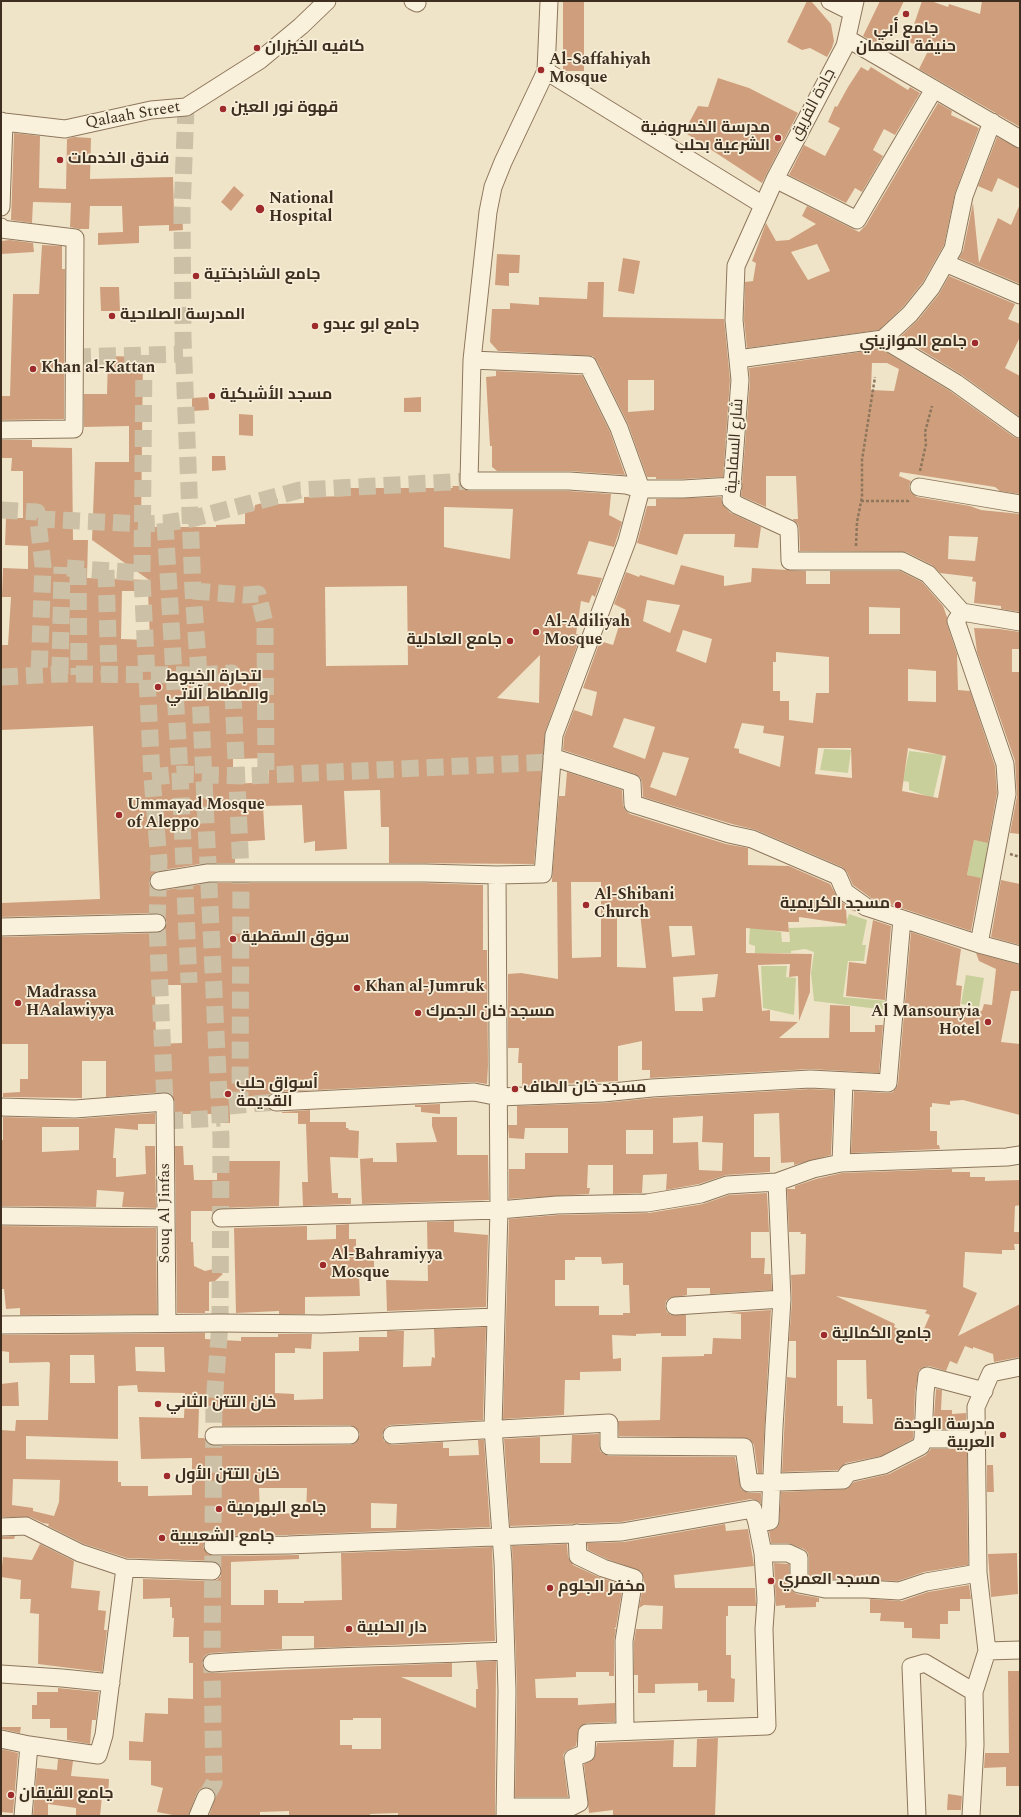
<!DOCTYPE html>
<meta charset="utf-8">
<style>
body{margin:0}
#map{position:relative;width:1021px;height:1817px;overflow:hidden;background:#f0e4c8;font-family:Spectral,serif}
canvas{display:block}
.frame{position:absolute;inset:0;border:2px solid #3d2e20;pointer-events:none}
</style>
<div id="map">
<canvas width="1021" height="1817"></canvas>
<div class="frame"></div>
</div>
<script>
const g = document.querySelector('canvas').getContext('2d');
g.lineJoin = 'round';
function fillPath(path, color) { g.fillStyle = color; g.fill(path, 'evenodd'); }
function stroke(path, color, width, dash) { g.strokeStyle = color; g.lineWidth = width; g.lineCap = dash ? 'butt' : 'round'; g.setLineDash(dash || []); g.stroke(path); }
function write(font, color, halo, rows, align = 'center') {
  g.font = font + ' Spectral,Cairo,serif'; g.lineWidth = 3.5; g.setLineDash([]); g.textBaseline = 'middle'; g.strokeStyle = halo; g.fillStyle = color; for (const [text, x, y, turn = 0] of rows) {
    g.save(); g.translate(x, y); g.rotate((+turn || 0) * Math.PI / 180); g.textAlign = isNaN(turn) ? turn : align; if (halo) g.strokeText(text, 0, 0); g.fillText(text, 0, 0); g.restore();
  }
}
fillPath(new Path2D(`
 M824 749 851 750 848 773 820 770Z
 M909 751 943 755 933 798 909 790V782L903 781Z
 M974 840 995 844 988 880 967 875Z
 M849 914 867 920 862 945H866L864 961H848L843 997 888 1001 886 1010 814 1001 811 974 814 952 805 949 791 951V953H755V946L749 944 750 926 767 927V930L781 932 782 942H790L789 928 845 926Z
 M761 966H787L786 977 796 978 794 1015 763 1008Z
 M966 975 984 978 979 1007 961 1004Z`), '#c9cf9b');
fillPath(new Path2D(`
 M563 1H584V71H565L563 70Z
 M807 1H811L831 24 834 41 832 48 827 57 810 48 802 50 787 42Z
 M880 1H904L882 47 863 36Z
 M922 1H931L948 7 949 4 980 14 982 1H1020V127L919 69 929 49 908 42Z
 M861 67 868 71 871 67 908 90 910 87 920 93 895 135 884 129 873 150 883 156 862 192 855 188 846 203 789 175 804 145 825 156 840 128 828 122 835 106 837 107 848 87Z
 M718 78 749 88 798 113 762 183 684 132 698 106 708 107Z
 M938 103 952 111 951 115 979 128 955 193 944 245 923 282 903 307 879 330 747 348 744 320 745 282 753 281 756 263 752 261 766 223 776 241 789 240 816 224 802 216 807 206 859 232 866 225ZM817 244 830 271 808 280 791 252Z
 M14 133 40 136 39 188 66 189 67 139 74 137 91 138 90 179 173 177 174 212H182L183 230 169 231V225L139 226V243L98 245V233L123 232 122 206H90L89 229H79L70 227 71 203 33 202 32 223 11 220Z
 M997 137 1020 149V189L998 178 992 192 978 186Z
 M234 186 244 195 231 211 221 202Z
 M973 203 979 263 998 218 1011 225 1020 204V284L959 258 963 251Z
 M10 240 33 243 34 252 1 254V241Z
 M42 245 62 246V269H65L64 419 1 420V396H10L13 294H39Z
 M497 254 520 255 519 273H509V286L495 285Z
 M623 258 640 261 634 294 618 291Z
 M949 276 1015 304 1008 319 1020 324V337L1005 368 1020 376V417L962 375 900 337 918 320 939 294Z
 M588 282H604L603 317 724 319 730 380 723 477 683 479H656V477H647L628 424 597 361 593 356 498 351 490 342 492 309H510V303L539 305V297L587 299ZM628 380H654V410L628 412Z
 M100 287H119L120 311H101Z
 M881 349 950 391 1014 437 1020 439V494L1000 491 995 487 900 472 899 476 911 481 909 486 910 491 917 497 970 506 981 510 1020 514V612L1001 609V606L974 603 976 582 972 581 973 577 940 573 932 565 906 552 800 551 799 528 798 524 793 520V519H798L796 476H766V507L741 496 750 381 749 368ZM872 363H887L899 369 894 391 871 390ZM949 536 978 537 975 561 948 559Z
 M108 356 143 357 141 527H216V525L245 524V512L254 511 255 505 278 499V504L304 503V497L350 496V488H453L452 486H460L469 491H569L611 494 609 515 622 522 614 547 589 541 577 574 602 578 595 597 592 595 589 603 581 601 576 634 581 635 545 732 534 864 389 863V827H381L380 790 344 791 347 849 315 851V841L304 843 302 805 263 806 265 840 235 842V863H206L157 871 152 874 150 878 149 883 152 888 160 891 209 883H425L483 885V950H487L488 1066 487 1084 474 1082 276 1092 270 1094 267 1098H238V1110H230V1123H215V1114H183V1123H175V1102L170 1093 164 1092 106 1097V1061H82V1098L3 1097V1093L20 1092V1079H28V1044H1V937L157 933 163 931 167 923 165 917 157 913 1 917V903L100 899 93 726 1 730V645H8L11 597H2L3 568 28 569V546L5 545 6 518H23V471H11L12 458H1V440H32V447L72 448 73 540H88L87 578 149 580 92 540 95 462H129V426L84 427V394H107ZM444 507 513 509 510 559 444 547ZM407 586 408 665 326 666 325 587ZM122 591H148L150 640 121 639ZM540 655 539 703 497 698ZM269 758V782L233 784V759ZM155 985H181L182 1043 156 1044Z
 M496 371 582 375 610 432 625 475 569 471H497L492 467V446H490L486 377 496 376Z
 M208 397 209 410 192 411V398Z
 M421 397V412H404V398Z
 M239 414 253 415V436L239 435Z
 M212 456H225L226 470 212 471Z
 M721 497 722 504 731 513 761 527 758 548 734 547 735 534H684L677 555 637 543 647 506H656V499Z
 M681 565 724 576V586L751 582 752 568 806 571V584H830V571H900L922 582 943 606 947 617V624L957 654 958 690 970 691 995 766 997 793 988 843 974 840 967 875 981 878 971 931 871 898 853 885 847 872 842 867 756 830 732 824 643 797 642 782 640 777 635 774 563 750 564 737 574 710 592 716 597 692 583 688 600 641 613 645 623 613 626 610 614 604 626 572 639 577 640 575 674 585ZM647 600 680 605 670 633 643 621ZM869 607 900 608V634H869ZM683 630 712 639 706 663 676 651ZM776 652 829 657V693H816L813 723 789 720V701H780V691H773V662H776ZM908 669 936 671V702L908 701ZM624 718 655 727 645 759 613 747ZM742 723 764 726 763 733 784 736 780 767 739 753V749L734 748ZM818 748H851L852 778 815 774ZM908 748 946 756 938 798 902 791ZM663 752 689 758 676 796 650 787Z
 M974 628 999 629 1020 632V649H1012V672H1020V834L1010 833 1017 796 1015 761 977 652Z
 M567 772 622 790 623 805 625 810 630 814 726 844 748 848V865L789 866 830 884 839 900 856 912 846 908 847 924 799 917V922H788L789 932 746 928V953L812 954 810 976V992L799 1021 798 976 789 977 790 964 758 965 762 1011 770 1010V1021L798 1022 779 1038H829L830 1005 850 1006V1032H875V1025H883L879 1073 810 1069 650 1078V1070H642V1041L618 1046V1081L522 1086V1063H518L519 1048H508V974L521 973 558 979 557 882H552V879L559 796H565ZM571 882H601V957L572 958ZM617 912 640 913 646 968 617 967ZM669 926H692L695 955 672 957ZM718 974 715 997 702 998 703 1011H675L673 977Z
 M1001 880 1020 884V945L991 937Z
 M873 920 891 926 885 1000 846 996 849 962 866 964Z
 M911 932 961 949 956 985 962 986 960 1006 982 1011 984 1004 992 1005 996 969 979 961 976 953 1020 965V991H1011L1001 1042 1020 1044V1115L963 1100 950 1101V1105L932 1103V1107H930V1131H937V1145H939L940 1149 851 1153 854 1091 888 1093 893 1092 898 1084Z
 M810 1089 834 1090 831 1155 794 1165V1162L781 1163 779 1113 754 1114V1157H770V1172L726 1175 699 1184 666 1190 667 1174 643 1175 642 1193 613 1194V1165H588L587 1188H590L589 1194 509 1199V1169H525V1153H568V1128H525L524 1139 509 1138 508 1125H517V1106L603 1103 653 1098ZM703 1116 702 1142 723 1143 722 1171 699 1170 698 1142 673 1143V1118ZM626 1130H653V1154H626Z
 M440 1104V1114L421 1112V1107H415V1105Z
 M310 1110V1122H346V1128H348L349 1130 359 1131 358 1158 330 1157 332 1193H338V1198H351V1204L303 1206 302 1182H308L306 1124H298V1113H282V1112Z
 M155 1113V1124H138V1130L115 1128 113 1158H116V1177L146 1174 145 1146H155L156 1208 122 1207 124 1192 97 1190 96 1207 1 1206V1140H3V1117L75 1119ZM42 1127H79V1150L42 1152Z
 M432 1117H457V1155H488L489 1200 362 1204 360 1159 373 1158V1162H397L396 1143 437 1142 432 1126Z
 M175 1146H183L184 1165H193L194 1180H217V1161H280L279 1206 221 1208 214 1211H191V1242H193L194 1266 205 1271 213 1269 223 1274 215 1281 209 1282V1311H205V1313H177Z
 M952 1169V1172H970V1177H985V1181L1020 1180V1205L1015 1206 1014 1232H1020V1244H1014L1015 1250H1002V1254L965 1252 963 1287 977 1293 958 1336 1020 1304V1357L994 1362 993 1354 973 1347V1349L965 1346 957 1364 950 1361 946 1371 929 1366 924 1367 919 1370 915 1392 913 1439 881 1456 846 1463 838 1470 782 1472 787 1377 796 1378V1341H789L792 1300 791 1275 805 1274 806 1234H800L801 1232H789L787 1189H795V1186L816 1179 842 1173ZM836 1296 927 1310 925 1313 930 1315 921 1336 917 1334 915 1337 894 1327 895 1324ZM837 1360H866L867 1399H872L873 1424 843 1423V1406H837Z
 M767 1193 769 1232H751V1258H765L764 1274H771L772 1290 710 1294V1288H687V1295L670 1298 666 1301 665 1306 667 1312 671 1315H686V1336H661V1333L636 1334V1336L612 1335 613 1359 621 1358V1371L580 1372V1380H565L564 1415 503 1419 509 1219 558 1215 649 1213 703 1204 729 1195ZM575 1257H601L602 1264 623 1263V1285H629L630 1313H623V1315H599V1306H555V1280H565V1260H575Z
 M454 1221V1232L488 1235 486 1307 387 1311 386 1280 428 1281 427 1222Z
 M349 1224V1239H356V1256H374V1275L359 1276 360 1296 305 1297V1314H279V1311L236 1313 234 1228 307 1226V1240L336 1239V1225Z
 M1 1226 156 1228 157 1314 20 1315V1308L6 1309 4 1289H1Z
 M771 1310 762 1473H758L754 1445 748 1438 619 1436 618 1421 660 1420 662 1357 704 1356V1354H712L713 1338 741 1339V1314L728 1313Z
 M486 1327 483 1420 391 1425 386 1427 382 1435 384 1441 392 1445 443 1442V1448H449V1456L479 1455 478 1440H484L490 1527 288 1535 213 1536 205 1541 203 1547 208 1554 213 1556 299 1555V1559L231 1562V1605H264V1590H278V1603H304V1601L342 1600 341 1553 492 1547 495 1641 314 1648V1636H282V1649L211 1653 206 1655 202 1663 204 1669 213 1673 452 1663V1677H401L476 1708V1689H478L476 1662 496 1661 495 1816H398V1813L370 1814V1816H289V1811L260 1812V1816H209L216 1796 214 1791 205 1787 200 1789 197 1793 188 1816H178L157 1812 163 1788 151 1785V1761L129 1760V1741L143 1742 145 1713 168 1714V1698L193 1699V1663H189V1637H173L174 1618H172V1607H170V1598L143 1599V1579L212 1581 217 1580 221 1576V1567L218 1563 212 1561 127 1558 84 1544 48 1526 49 1524 43 1523 30 1517H1V1430L15 1431 16 1420H48L50 1364 49 1362 9 1363V1352L1 1351V1335L205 1333V1339L241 1341V1337H278V1334H312L311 1349 295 1348V1353H275V1393L294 1394V1400L323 1399V1352L359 1351V1337H387V1331H404L403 1367 431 1366 432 1357 435 1358 434 1329ZM135 1347H164L165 1372 136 1371ZM70 1355H94L95 1383H70ZM137 1385 138 1392 185 1393 184 1418 139 1417 141 1459 192 1458V1495L148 1496V1486H121V1482H118V1461L26 1459V1436L118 1439V1386ZM199 1408 221 1409 222 1426 350 1425 358 1430 360 1435 355 1443 350 1445 214 1446 209 1444 204 1438H198ZM13 1479 60 1480 59 1502 54 1516 33 1511V1508L12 1505ZM259 1488H307L306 1513 260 1514ZM371 1503 397 1504 396 1528H371ZM353 1718H381V1749H352V1745H340V1720H353Z
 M18 1382 19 1406H1V1384Z
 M936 1389 942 1390 941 1410H952V1414L966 1413V1429H933Z
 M599 1434 600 1451 604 1454 609 1456 735 1457 741 1489 749 1493H761V1503L756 1500 751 1499 621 1522 510 1526 504 1439 540 1437V1463H571L572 1435Z
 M931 1449H967L968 1565 924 1572 898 1581 826 1579 809 1576V1558L808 1553 804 1549 788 1543H771L769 1531 775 1529 779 1525 781 1492 847 1489 854 1482 889 1474 926 1455Z
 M987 1465H993L994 1492H987Z
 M725 1524 726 1531 748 1529 754 1566 674 1575 675 1588H755L756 1606H728V1616H726V1655H731V1678L735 1679 734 1702H707V1690L698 1691V1683L655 1684V1693H638V1675H634V1642L636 1629H662L663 1606 644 1605 639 1608 644 1580 641 1571 607 1559 588 1550 587 1543 624 1542Z
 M15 1536 14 1539H1V1537Z
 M40 1544 74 1561 71 1588 100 1591 98 1610 106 1611 104 1630H107L102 1672 38 1664 39 1614 30 1613 31 1599H20L21 1580 1 1577V1575L3 1557 32 1560Z
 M567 1544 568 1557 573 1565 599 1577 623 1585 616 1627 614 1629H616L614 1641V1676H609V1672H576V1677L535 1679 536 1698H578V1705L615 1703V1722L587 1723 579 1728 576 1746 566 1751 563 1755 568 1797H515L517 1691 512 1546Z
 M1017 1553 1018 1594 991 1597 988 1554Z
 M774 1563 789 1564 790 1589 797 1594 819 1598V1602H816V1607L785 1608V1605L776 1606Z
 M969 1585 971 1599H960V1611H948V1624H940V1639L912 1638V1628H904V1622L880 1621 881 1613H870V1599L902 1601 928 1592Z
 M1008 1671H1020V1786H1006V1767L984 1768 985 1753H1009Z
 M58 1688 99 1692 96 1720H92L90 1744 67 1740V1728H50V1719H32V1705H37V1692H58Z
 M1 1727H21L20 1733 1 1729Z
 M718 1738 715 1816H613V1810L589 1813 584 1764 594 1758 597 1743 674 1740 673 1767H696L697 1739Z
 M1 1749 18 1753 13 1813 1 1812Z
 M58 1759 73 1761 71 1776 109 1779 108 1796H102L100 1816H76V1808L48 1804V1816H33L37 1768 57 1770Z
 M948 1794 962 1796 961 1810H947Z`), '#cf9f7d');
stroke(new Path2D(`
 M186 107 182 212 183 338 193 591 199 675 221 1139 220 1323 214 1404 212 1668 214 1783 206 1797
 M144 355 142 578 152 777 159 861 157 923 165 1102
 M74 357 183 354
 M1 510 37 512 43 566 39 675
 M38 519 143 524 165 523 191 519 300 490 469 481
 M165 523 180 774 189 983
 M67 568 142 573
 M78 568 79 675
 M106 570 109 675
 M193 591 245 595 258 594 265 623 266 775
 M60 674 62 567
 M1 677 60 674 199 675 232 673 241 872 240 1105
 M152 777 180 774 247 776 551 762
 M229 1106 276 1102
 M166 1121 220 1118`), '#ccc0a6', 17, [17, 8]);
const minor = new Path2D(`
 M413 1 417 3
 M549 1 546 71 503 162 493 187 488 212 472 360 469 481H569L626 485 641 489H683L733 486
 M830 1 852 12
 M855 1 845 46 775 179 736 266 734 320 740 380 731 500 737 505 789 529 790 561H902L928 574 962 612
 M848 39 1020 139
 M546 71 763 205
 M1 121 4 122 65 129 151 110 186 107 260 60 301 26 327 1
 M775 179 857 220 934 89
 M1 207 4 122
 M1 227V229L75 238 74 429 1 430
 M945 263 1020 295
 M883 339 956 383 1020 429
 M738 359 883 339 910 314 931 288 953 249 964 196 992 122
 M472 360 588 365 619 428 641 489 627 541 554 735 543 874 497 875 499 1210 493 1428 503 1562 507 1691 505 1816
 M919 487 1020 504
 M552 757 632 783 633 804 729 834 752 839 838 876 845 892 866 907 979 944 1020 955
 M159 881 208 873H425L497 875
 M1 927 157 923
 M979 944 1007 794 1005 764 956 621 962 612 1020 622
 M276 1102 474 1092 499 1097 603 1093 652 1088 810 1079 888 1083 902 919
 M1 1107 75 1109 165 1102 167 1323
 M841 1163 844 1081
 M1 1216 166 1218
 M221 1218 499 1210 557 1205 647 1203 701 1194 727 1185 777 1182
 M675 1306 782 1299
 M1 1325 220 1323 322 1324 496 1317
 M392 1435 609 1423V1446L744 1447 749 1483 843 1480 848 1473 884 1465 921 1446 923 1439H977
 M214 1436 350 1435
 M923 1439 925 1393 927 1376 984 1391
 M1 1527 26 1526 80 1553 125 1568 212 1571
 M577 1533 578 1556 603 1568 634 1578 624 1641 625 1731
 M213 1546 288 1545 622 1532 753 1509 757 1523
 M763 1553H788L799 1558V1584L825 1589H866L899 1591 926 1582 978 1573
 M987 1651 1020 1650
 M212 1663C310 1656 408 1656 505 1651
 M1 1674 62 1678 111 1683
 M1 1739 29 1745
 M505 1807H571L579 1803 573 1758 586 1753 587 1733 767 1726 764 1629 766 1600 763 1553 757 1523 770 1521 774 1427 782 1299 777 1182 813 1169 841 1163 1007 1157 1020 1155
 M23 1816 29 1745 98 1755 104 1735 125 1568
 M198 1816 206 1797
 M917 1816 911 1667 925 1663 974 1692
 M971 1816 975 1745 974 1692 987 1651 978 1573 976 1407 991 1373 1020 1367`);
stroke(minor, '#8d765c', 19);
stroke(new Path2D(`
 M920 471 926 444 925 432 932 406
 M861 501H908L910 499
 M856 546 857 522 862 497V460L875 377
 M1010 854 1020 857`), '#8d765c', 2.5, [3, 2]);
stroke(minor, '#faf1dc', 17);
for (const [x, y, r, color] of [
 [906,14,4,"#9e2a2b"],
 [257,48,4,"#9e2a2b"],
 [541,70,4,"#9e2a2b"],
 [223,109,4,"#9e2a2b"],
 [778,138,4,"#9e2a2b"],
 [60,160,4,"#9e2a2b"],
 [260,209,5,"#9e2a2b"],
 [196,276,4,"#9e2a2b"],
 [112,316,4,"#9e2a2b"],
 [315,326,4,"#9e2a2b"],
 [975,343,4,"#9e2a2b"],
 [33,369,4,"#9e2a2b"],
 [212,396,4,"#9e2a2b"],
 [536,632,4,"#9e2a2b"],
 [510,641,4,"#9e2a2b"],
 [158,687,4,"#9e2a2b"],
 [119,815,4,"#9e2a2b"],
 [586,905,4,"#9e2a2b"],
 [898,905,4,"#9e2a2b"],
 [233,939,4,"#9e2a2b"],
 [357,988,4,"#9e2a2b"],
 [18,1003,4,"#9e2a2b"],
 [418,1013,4,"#9e2a2b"],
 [988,1022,4,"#9e2a2b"],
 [515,1089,4,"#9e2a2b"],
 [228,1094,4,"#9e2a2b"],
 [323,1265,4,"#9e2a2b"],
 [824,1335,4,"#9e2a2b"],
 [158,1404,4,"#9e2a2b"],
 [1003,1435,4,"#9e2a2b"],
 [167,1476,4,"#9e2a2b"],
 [219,1509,4,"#9e2a2b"],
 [162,1538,4,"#9e2a2b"],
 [771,1581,4,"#9e2a2b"],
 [550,1588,4,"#9e2a2b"],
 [349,1629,4,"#9e2a2b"],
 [11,1795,4,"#9e2a2b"]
]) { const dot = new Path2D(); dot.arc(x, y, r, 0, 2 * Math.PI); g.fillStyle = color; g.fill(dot); stroke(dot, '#f7eed8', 1.5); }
write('bold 16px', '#3d2e20', '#f7eed8', [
 ["جامع أبي",906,30,"center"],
 ["حنيفة النعمان",906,48,"center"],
 ["كافيه الخيزران",265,48],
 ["Al-Saffahiyah",549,61],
 ["Mosque",549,79],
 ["قهوة نور العين",231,109],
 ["مدرسة الخسروفية",770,129,"right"],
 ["الشرعية بحلب",770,147,"right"],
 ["فندق الخدمات",68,160],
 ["National",269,200],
 ["Hospital",269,218],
 ["جامع الشاذبختية",204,276],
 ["المدرسة الصلاحية",120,316],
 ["جامع ابو عبدو",323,326],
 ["جامع الموازيني",967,343,"right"],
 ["Khan al-Kattan",41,369],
 ["مسجد الأشبكية",220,396],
 ["Al-Adiliyah",544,623],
 ["Mosque",544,641],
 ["جامع العادلية",502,641,"right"],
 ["لتجارة الخيوط",166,678],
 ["والمطاط آلاتي",166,696],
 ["Ummayad Mosque",127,806],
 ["of Aleppo",127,824],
 ["Al-Shibani",594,896],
 ["Church",594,914],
 ["مسجد الكريمية",890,905,"right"],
 ["سوق السقطية",241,939],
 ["Khan al-Jumruk",365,988],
 ["Madrassa",26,994],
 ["HAalawiyya",26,1012],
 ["مسجد خان الجمرك",426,1013],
 ["Al Mansouryia",980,1013,"right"],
 ["Hotel",980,1031,"right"],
 ["أسواق حلب",236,1085],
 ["القديمة",236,1103],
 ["مسجد خان الطاف",523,1089],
 ["Al-Bahramiyya",331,1256],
 ["Mosque",331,1274],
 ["جامع الكمالية",832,1335],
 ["خان التتن الثاني",166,1404],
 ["مدرسة الوحدة",995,1426,"right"],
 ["العربية",995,1444,"right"],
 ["خان التتن الأول",175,1476],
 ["جامع البهرمية",227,1509],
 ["جامع الشعيبية",170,1538],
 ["مسجد العمري",779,1581],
 ["مخفر الجلوم",558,1588],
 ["دار الحلبية",357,1629],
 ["جامع القيقان",19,1795]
], 'left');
write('16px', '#3d2e20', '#f7eed8', [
 ["جادة الفريق",814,105,-62],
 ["Qalaah Street",133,116,-10],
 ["شارع السفاحية",736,446,-86],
 ["Souq Al Jinfas",166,1213,-90]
]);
</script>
